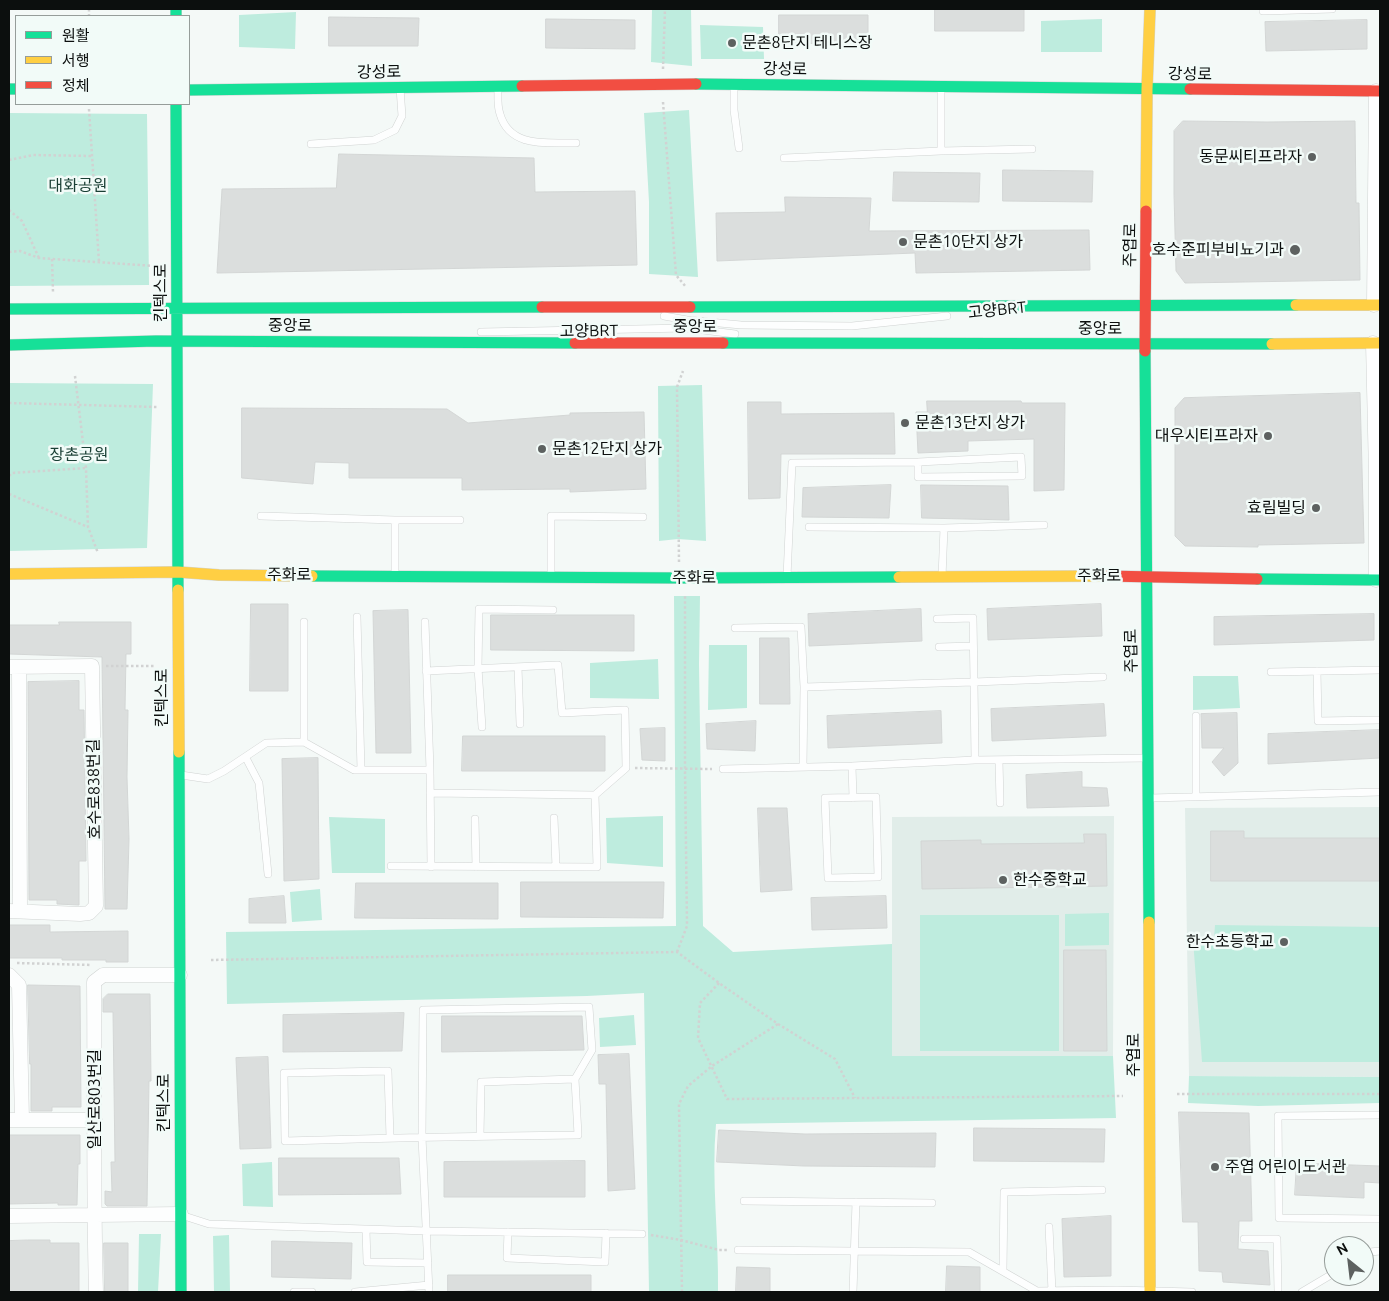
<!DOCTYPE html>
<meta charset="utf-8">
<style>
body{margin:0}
#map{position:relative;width:1389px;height:1301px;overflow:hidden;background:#f4f9f7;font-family:Ubuntu,"Noto Sans KR",sans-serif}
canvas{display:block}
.frame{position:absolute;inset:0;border:10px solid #0c0f0e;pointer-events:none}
.legend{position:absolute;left:15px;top:15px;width:175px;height:90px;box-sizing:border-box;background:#f2fbf8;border:1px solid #969d9a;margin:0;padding:6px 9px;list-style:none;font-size:15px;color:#0c0f0e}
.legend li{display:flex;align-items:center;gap:10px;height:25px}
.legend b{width:25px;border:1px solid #969d9a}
.north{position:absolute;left:1324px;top:1236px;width:50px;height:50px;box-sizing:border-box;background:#f2fbf8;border:1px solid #969d9a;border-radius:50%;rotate:331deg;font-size:14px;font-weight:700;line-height:20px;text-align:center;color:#0c0f0e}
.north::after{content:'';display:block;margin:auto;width:18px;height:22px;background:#5d6160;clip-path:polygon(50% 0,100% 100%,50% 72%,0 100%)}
</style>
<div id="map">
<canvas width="1389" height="1301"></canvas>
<div class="frame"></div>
<ul class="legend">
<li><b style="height:6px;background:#16e098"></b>원활</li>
<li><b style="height:6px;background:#ffcf43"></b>서행</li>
<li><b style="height:6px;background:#f24e42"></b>정체</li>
</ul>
<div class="north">N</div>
</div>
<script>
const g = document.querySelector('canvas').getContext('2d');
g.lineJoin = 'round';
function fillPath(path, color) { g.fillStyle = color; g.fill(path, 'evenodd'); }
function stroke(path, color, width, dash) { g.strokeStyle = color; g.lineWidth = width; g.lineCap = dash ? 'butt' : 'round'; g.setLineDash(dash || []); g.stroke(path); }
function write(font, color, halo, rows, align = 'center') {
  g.font = font + ' Ubuntu,"Noto Sans KR",sans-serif'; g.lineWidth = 5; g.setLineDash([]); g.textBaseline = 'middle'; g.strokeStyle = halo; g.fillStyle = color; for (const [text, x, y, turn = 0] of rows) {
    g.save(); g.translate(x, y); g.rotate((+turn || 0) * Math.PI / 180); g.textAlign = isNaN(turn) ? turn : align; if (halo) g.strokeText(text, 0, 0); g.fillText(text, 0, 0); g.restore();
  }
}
fillPath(new Path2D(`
 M1380 807V1077L1189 1076 1185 808Z
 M1114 816 1113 1056H892V817Z`), '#e1ede9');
fillPath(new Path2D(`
 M652 9H691L692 66 651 62Z
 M296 12 295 49 239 47V15Z
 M1102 19V52H1041V21Z
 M700 25 763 27 764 59H701Z
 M689 110 698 277 649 274V202L644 113Z
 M9 113 147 114 149 285 9 286Z
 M9 383 153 384 147 548 9 551Z
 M702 385 706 541 678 539 659 541 658 386Z
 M674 596H700L699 664 703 926 733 952 892 944V1056H1113L1116 1118 716 1124C711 1180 719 1236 718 1292H649L644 993 587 996 227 1004 226 932 676 926Z
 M709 645H747V708L708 710Z
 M658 659 659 699 590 698V663Z
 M1193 676H1238L1240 708 1193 710Z
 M663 816V867L607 863 606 818Z
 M329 817 385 819V873H332Z
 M320 889 322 920 292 922 290 892Z
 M1109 913V945L1065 946V914Z
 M920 915H1059V1051H920Z
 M1215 925 1380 927V1062H1202L1193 939 1214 938Z
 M634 1015 636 1045 600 1047 599 1018Z
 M1189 1076 1380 1077V1103L1258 1106 1188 1103Z
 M272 1162 273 1207 243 1206 242 1164Z
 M139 1234H161L158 1292H138Z
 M229 1235 230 1292H214L213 1236Z`), '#beecde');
const building = new Path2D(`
 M935 9H1024V31H935Z
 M779 15H868V44L779 43Z
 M329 17 419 18 418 46H329Z
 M546 19 635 20V49L546 48Z
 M1367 20V49L1266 51 1265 22Z
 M1183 121 1267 122 1355 121 1356 203H1359L1360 280 1185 283 1176 271 1174 194V131Z
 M339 154 534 158 535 192 635 191 637 265 217 273 222 189 336 188Z
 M1003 170 1093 171 1092 202 1003 201Z
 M894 172 980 173 979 202 893 201Z
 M785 197 871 198 869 231 1089 230 1090 270 916 273 915 253 717 261 716 213 785 212Z
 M1360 393 1364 543 1258 545V547L1185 546 1175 536V408L1184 398Z
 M927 401H1021L1022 403H1065L1064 490 1034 491V439L968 441V451L918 453 916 412H927Z
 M748 402H781V414L894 413 895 454H781L780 498 749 499Z
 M242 408 447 409 468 423 570 415V413L644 412 646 489 570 492V489L462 490V478H349V463L315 462 313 484 242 478Z
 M891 485 889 518 802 517 803 488Z
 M921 485 1008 486 1009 520 922 518Z
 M251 604H288V691H250Z
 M1101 604 1102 636 988 640 987 609Z
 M921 609 922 641 809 646 808 614Z
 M408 610 411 753H376L373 611Z
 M1374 614V640L1214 645V617Z
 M491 615H634V651L491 650Z
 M59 622H131V654H126L125 710H128L127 777 129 839 127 909H105L102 657 9 654V625H59Z
 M760 638H789L790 704H760Z
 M79 681V710H84L86 861H79V905L57 904V900H29L28 682Z
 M1104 704 1106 736 992 741 991 709Z
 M941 711 942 743 828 748 827 716Z
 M1237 713 1238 763 1224 776 1212 762 1224 748H1202L1201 714Z
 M756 721 755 751 707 749 706 724Z
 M665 728V761L642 760 640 729Z
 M1380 730V758L1268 764V734Z
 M463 736H605V771H462Z
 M318 758 319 879 284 881 282 759Z
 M1082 772V787L1107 788 1109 806 1027 808 1026 775Z
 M758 808H787L792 890 761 892Z
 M1211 831H1244V838H1380V881H1211Z
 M1084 834H1106L1107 886 922 889 921 841 981 840V844L1084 843Z
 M521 882H664L663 918 521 917Z
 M356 883H498V919L355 918Z
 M284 896 286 923H249V899Z
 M886 896 887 928 812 930 811 898Z
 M9 925H50V932L128 931V962H106V960H62V958H9Z
 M1064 950H1106L1107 1051H1064Z
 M28 985 80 986 81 1107H52V1111H31V1064H30Z
 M108 994H150L151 1081H149L147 1206H107L105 1204V1191L112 1192 111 1162H115L113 1012H103V999Z
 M404 1013 402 1051 283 1052V1015Z
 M442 1016H582L584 1050 442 1052Z
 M629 1054 635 1189 608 1191 606 1084H599L598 1055Z
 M268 1057 271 1148 240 1149 236 1058Z
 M1179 1112 1249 1113 1252 1221H1239L1238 1249 1268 1251 1270 1285 1223 1282 1222 1272 1199 1271 1198 1222H1183Z
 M974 1128 1105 1129 1104 1162 974 1161Z
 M719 1130 805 1134 936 1133 935 1167 804 1166 717 1162Z
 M9 1135H80V1164H78L77 1205H58V1203L9 1204Z
 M279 1158H399L401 1194 279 1195Z
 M585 1161V1197H444V1162Z
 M1297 1163 1380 1166V1183L1364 1182V1198L1295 1195Z
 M1111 1216V1276L1064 1277 1062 1219Z
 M28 1240H50V1243H79V1292H9V1241Z
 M272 1241 352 1243 351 1279 272 1277Z
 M104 1243H128V1292H105Z
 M947 1266 980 1267V1292H946Z
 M737 1267 770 1268V1292H736Z
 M448 1275H591V1292H448Z`);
fillPath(building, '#dbdedd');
stroke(building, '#d3d6d5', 1);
const lane = new Path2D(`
 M1263 9V11L1332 9
 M734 86V110L739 148
 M498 87C498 96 497 106 500 114 510 149 548 142 576 143
 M311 144 374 140 395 130 402 116 400 88
 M941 151V88
 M784 158 941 151 1032 149
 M664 316 687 320 741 325 852 326 947 316
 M481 332 687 328 735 334
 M261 516 395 520H460
 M809 527 944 528 1044 525
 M395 576V520
 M551 577V516L643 517
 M787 577 792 463 918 462 1021 457 1022 476 918 477V462
 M942 577 944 528
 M357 617 361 770
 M425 622 430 770 431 867
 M735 628 801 627 804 687 974 682 973 618 937 619
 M939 647 973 646
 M518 667 520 724
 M426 671 558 665 562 713 625 710 626 768 595 795 430 793
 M1317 671 1318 721 1380 720
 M1271 672 1380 670
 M482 727 478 668 479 609 553 610
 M304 742V622
 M246 758 259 783 268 874
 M975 760 974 682 1103 677
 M999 760 1000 803
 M852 766 853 798
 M803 767 804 687
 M723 769 852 766 975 760 1148 758
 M181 775 208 779 224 771 266 743 304 742 354 770H430
 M876 797 878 877 828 878 825 798Z
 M1196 797V716
 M1150 798 1380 792
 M554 818 556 867
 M475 819 476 867
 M391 866 597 867 595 795
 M1380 1115 1278 1116 1279 1218 1380 1219
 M480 1136 481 1082 575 1079
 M390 1138 388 1071 284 1073 285 1141C382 1138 480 1136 578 1135L575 1079 592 1050 589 1007 423 1010 422 1137 429 1292
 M744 1201 932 1203
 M181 1215 209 1224 427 1231 642 1234
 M1049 1227 1052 1291
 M366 1230 367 1262 428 1263
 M508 1232 507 1258 605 1262 606 1233
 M1244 1239H1277L1278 1292
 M738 1250 969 1252 1037 1291 1117 1290 1192 1292
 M1364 1255 1370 1252 1380 1251
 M1003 1271 1004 1192 1102 1190
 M294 1292H312
 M355 1292 429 1285
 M853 1292 856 1202
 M1302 1292 1334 1273`);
const street = new Path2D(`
 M1374 305 1376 91
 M1373 343 1376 474V580
 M9 667 92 666 96 906 89 913 80 914 9 911
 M19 667 20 911
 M9 975 19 985 22 1120
 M9 1120H95
 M9 1216 181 1214
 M96 1292C93 1189 95 1086 94 982L103 975H180`);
const fast = new Path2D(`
 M176 9V16
 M696 84 1190 89
 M9 89H16
 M189 90 522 86
 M176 104 178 590
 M690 307 1296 305
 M9 309 542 307
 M723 343 1272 344
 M9 345 156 341 575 343
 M1145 351 1149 922
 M312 576 683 578 899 577
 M1257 579 1380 580
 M179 752 181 1292`);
const slow = new Path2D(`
 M1146 211 1147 89 1150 9
 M1296 305H1380
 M1272 344 1380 343
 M9 574 178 572 219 575 312 576
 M899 577 1106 576
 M178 590 179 752
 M1149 922 1150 1292`);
const jam = new Path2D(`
 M522 86 696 84
 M1190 89 1380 91
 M542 307H690
 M575 343H723
 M1145 351 1146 211
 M1106 576 1257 579`);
stroke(lane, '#d0d3d2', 8);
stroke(street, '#d0d3d2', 15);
stroke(fast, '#d0d3d2', 12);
stroke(slow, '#d0d3d2', 12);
stroke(jam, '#d0d3d2', 12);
stroke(new Path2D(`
 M89 9V16
 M663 69 665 9
 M663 102 676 275 686 287
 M89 109 99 262
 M9 160 33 155 91 156
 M9 210 22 221 39 258
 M9 252 20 251 39 258 154 266
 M52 259 53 292
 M75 376 86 468 88 527 98 553
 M9 403 157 407
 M9 476 12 473 86 468
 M9 494 88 527
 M679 562 677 387 683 371
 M106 666H156
 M635 768 712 769
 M677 952 687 926 685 769V595
 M211 960 677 952 719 983 778 1024 835 1059 855 1098
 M17 963 92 965
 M719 983 700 1003 698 1038 727 1099 1123 1096
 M1177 1094H1380
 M651 1235 681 1240 719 1250H729
 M682 1292 679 1104 688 1086 712 1066 778 1024`), '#d1d2d2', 2.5, [2.5, 2.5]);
stroke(lane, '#fdfefe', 7);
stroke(street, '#fdfefe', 14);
stroke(fast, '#16e098', 11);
stroke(slow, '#ffcf43', 11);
stroke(jam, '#f24e42', 11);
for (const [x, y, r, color] of [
 [732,43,5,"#5d6160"],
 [1312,157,5,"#5d6160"],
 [903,242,5,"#5d6160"],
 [1295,250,6,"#5d6160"],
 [905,423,5,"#5d6160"],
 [1268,436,5,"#5d6160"],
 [542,449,5,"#5d6160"],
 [1316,508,5,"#5d6160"],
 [1003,880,5,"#5d6160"],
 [1284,942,5,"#5d6160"],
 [1215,1167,5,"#5d6160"]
]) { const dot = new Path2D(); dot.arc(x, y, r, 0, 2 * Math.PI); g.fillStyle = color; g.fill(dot); stroke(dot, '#f2fbf8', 2); }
write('16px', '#0c0f0e', '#f2fbf8', [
 ["문촌8단지 테니스장",742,43],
 ["동문씨티프라자",1302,157,"right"],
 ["문촌10단지 상가",913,242],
 ["호수준피부비뇨기과",1284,250,"right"],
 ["문촌13단지 상가",915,423],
 ["대우시티프라자",1258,436,"right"],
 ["문촌12단지 상가",552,449],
 ["효림빌딩",1306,508,"right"],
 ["한수중학교",1013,880],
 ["한수초등학교",1274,942,"right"],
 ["주엽 어린이도서관",1225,1167]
], 'left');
write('16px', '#0c0f0e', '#f2fbf8', [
 ["강성로",785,69,1],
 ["강성로",379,72,-1],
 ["강성로",1190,74,1],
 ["주엽로",1130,245,-89],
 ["킨텍스로",161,293,-90],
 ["고양BRT",997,310,-6],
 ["중앙로",290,326],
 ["중앙로",695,327],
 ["중앙로",1100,329],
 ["고양BRT",589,331,-1],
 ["주화로",289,575],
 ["주화로",1099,576],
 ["주화로",694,578],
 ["주엽로",1131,651,-91],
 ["킨텍스로",162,698,-90],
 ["호수로838번길",94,789,-91],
 ["주엽로",1134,1055,-90],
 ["일산로803번길",95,1099,-90],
 ["킨텍스로",164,1103,-90]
]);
write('16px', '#193f34', '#f2fbf8', [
 ["대화공원",78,186],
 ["장촌공원",79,455]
]);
</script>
